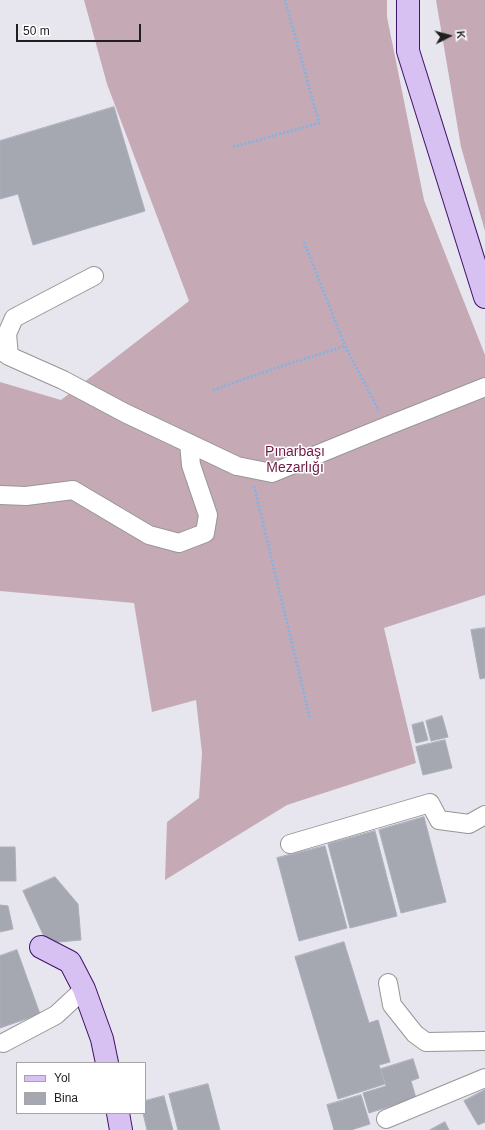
<!DOCTYPE html>
<meta charset="utf-8">
<style>
body{margin:0}
#map{position:relative;width:485px;height:1130px;overflow:hidden;background:#e7e6ee;font-family:Helvetica,sans-serif}
canvas{display:block}
.legend{position:absolute;left:16px;top:1062px;width:130px;height:52px;box-sizing:border-box;background:#fff;border:1px solid #a5a5a5;margin:0;padding:5px 7px;list-style:none;font-size:12px;color:#1f1f1f}
.legend li{display:flex;align-items:center;gap:8px;height:20px}
.legend b{width:20px;border:1px solid #a5a5a5}
.north{position:absolute;left:429px;top:16px;width:40px;height:40px;-webkit-text-stroke:3px #fff;paint-order:stroke;rotate:84deg;font-size:11px;font-weight:700;line-height:16px;text-align:center;color:#1f1f1f}
.north::after{content:'';display:block;margin:auto;width:14px;height:18px;background:#1f1f1f;clip-path:polygon(50% 0,100% 100%,50% 72%,0 100%)}
.scale{position:absolute;left:16px;top:24px;width:125px;height:18px;box-sizing:border-box;border:2px solid #1f1f1f;border-top:0;padding-left:5px;font-size:12px;line-height:14px;white-space:nowrap;color:#1f1f1f;-webkit-text-stroke:3px #fff;paint-order:stroke}
</style>
<div id="map">
<canvas width="485" height="1130"></canvas>
<ul class="legend">
<li><b style="height:5px;background:#d7c1f2"></b>Yol</li>
<li><b style="height:11px;background:#a5a8b0"></b>Bina</li>
</ul>
<div class="north">K</div>
<div class="scale">50 m</div>
</div>
<script>
const g = document.querySelector('canvas').getContext('2d');
g.lineJoin = 'round';
function fillPath(path, color) { g.fillStyle = color; g.fill(path, 'evenodd'); }
function stroke(path, color, width, dash) { g.strokeStyle = color; g.lineWidth = width; g.lineCap = dash ? 'butt' : 'round'; g.setLineDash(dash || []); g.stroke(path); }
function write(font, color, halo, rows, align = 'center') {
  g.font = font + ' Helvetica,sans-serif'; g.lineWidth = 3; g.setLineDash([]); g.textBaseline = 'middle'; g.strokeStyle = halo; g.fillStyle = color; for (const [text, x, y, turn = 0] of rows) {
    g.save(); g.translate(x, y); g.rotate((+turn || 0) * Math.PI / 180); g.textAlign = isNaN(turn) ? turn : align; if (halo) g.strokeText(text, 0, 0); g.fillText(text, 0, 0); g.restore();
  }
}
fillPath(new Path2D(`
 M84 0H387V17L424 200 485 355V595L384 628 416 763 287 805 165 880 167 822 199 798 202 753 196 700 152 712 134 603 0 591V382L61 400 189 301 107 84Z
 M436 0H485V231L461 147Z`), '#c5aab6');
const building = new Path2D(`
 M114 107 145 211 33 245 18 194 0 199V141Z
 M485 628V678L480 679 471 630Z
 M442 716 448 737 431 741 426 721Z
 M423 722 428 740 416 743 412 725Z
 M445 740 452 768 423 775 416 747Z
 M424 817 446 902 401 913 379 830Z
 M375 831 397 916 350 928 328 844Z
 M325 846 347 928 299 941 277 858Z
 M0 847H15L16 881H0Z
 M55 877 78 904 81 940 47 943 23 891Z
 M0 905 8 906 13 929 0 932Z
 M344 942 369 1023 378 1020 390 1062 379 1065 385 1084 338 1099 295 957Z
 M17 950 40 1014 0 1028V956Z
 M413 1059 419 1078 411 1081 416 1098 369 1113 363 1093 386 1086 381 1069Z
 M208 1084 220 1130H178L169 1094Z
 M485 1090V1122L478 1125 464 1101Z
 M361 1095 370 1124 351 1130H334L327 1105Z
 M164 1096 173 1130H147L143 1113H145V1101Z
 M445 1122 449 1130H430Z`);
fillPath(building, '#a5a8b0');
stroke(building, '#abaebe', 1);
const street = new Path2D(`
 M0 350 9 356 63 380 125 413 237 466 272 473 387 426 485 387
 M9 356 7 334 14 318 94 276
 M0 495 26 496 73 490 149 535 179 543 205 533 208 515 191 465 189 443
 M290 844 430 803 439 820 469 824 485 815
 M388 983 392 1005 415 1034 426 1042 485 1041
 M3 1043 56 1015 84 989
 M386 1119 485 1078`);
const secondary = new Path2D(`
 M408 0V51L485 297
 M41 947 70 962 84 989 102 1039 107 1063
 M118 1113 121 1130`);
stroke(street, '#969696', 20);
stroke(secondary, '#3f1369', 24);
stroke(new Path2D(`
 M233 147 319 123 285 0
 M304 242 345 346 379 411
 M213 390 276 368 345 346
 M254 486 310 718`), '#7db3e9', 2.5, [2, 2]);
stroke(street, '#fff', 18);
stroke(secondary, '#d7c1f2', 22);
write('14px', '#711946', '#fff', [
 ["Pınarbaşı",295,452],
 ["Mezarlığı",295,468]
]);
</script>
